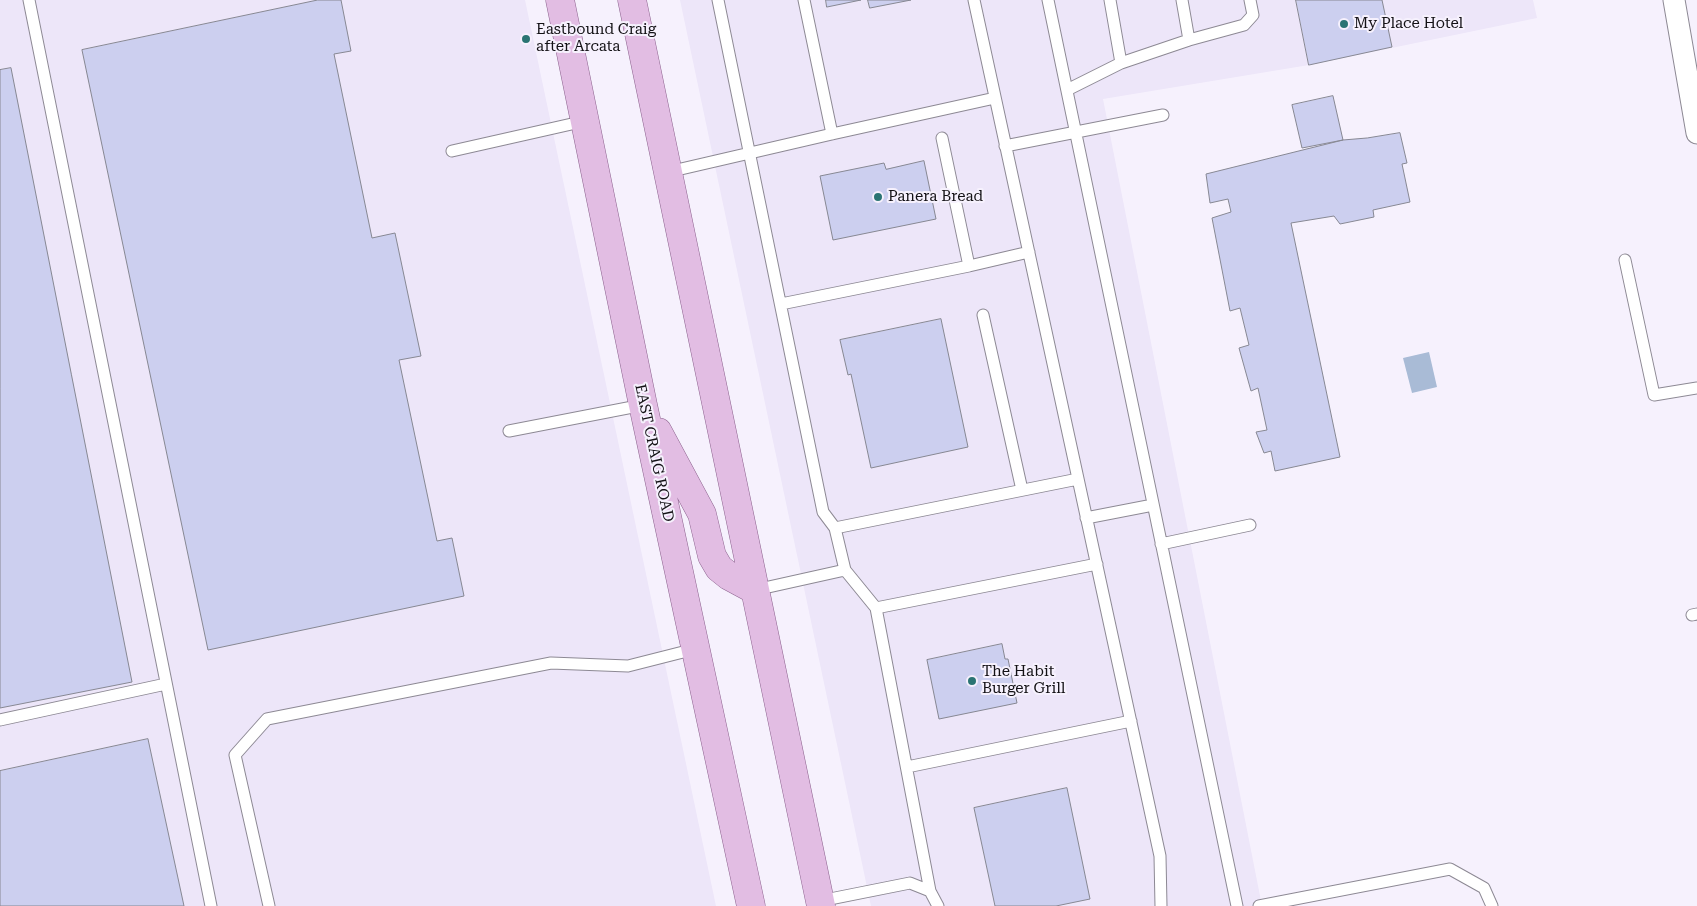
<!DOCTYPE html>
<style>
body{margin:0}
canvas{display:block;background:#f6f1fd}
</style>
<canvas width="1697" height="906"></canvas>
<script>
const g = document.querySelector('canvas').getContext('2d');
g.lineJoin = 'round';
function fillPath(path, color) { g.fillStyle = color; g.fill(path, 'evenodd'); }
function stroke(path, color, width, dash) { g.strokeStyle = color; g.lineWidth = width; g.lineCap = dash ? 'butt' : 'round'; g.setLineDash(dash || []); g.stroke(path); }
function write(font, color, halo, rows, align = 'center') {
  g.font = font + ' "Roboto Serif",serif'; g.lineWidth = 4; g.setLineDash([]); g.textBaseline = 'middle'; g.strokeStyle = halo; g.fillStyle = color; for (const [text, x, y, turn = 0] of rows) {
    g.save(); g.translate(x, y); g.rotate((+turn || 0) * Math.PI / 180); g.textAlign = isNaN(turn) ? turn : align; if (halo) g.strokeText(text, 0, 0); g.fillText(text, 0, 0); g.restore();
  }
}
fillPath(new Path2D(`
 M0 0H525L716 906H0Z
 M680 0H1533L1537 18 1309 65 1103 99 1262 906H871Z`), '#ede6f9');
fillPath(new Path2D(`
 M1429 352 1437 387 1412 393 1403 358Z`), '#a9bbd6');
const building = new Path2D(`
 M318 0H341L351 51 334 54 372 238 395 233 421 356 399 360 437 541 452 538 464 596 208 650 82 50Z
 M826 0H861L827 7Z
 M868 0H911L870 8Z
 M1296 0H1382L1392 47 1309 65Z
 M11 68 132 682 0 708V70Z
 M1333 96 1343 140 1302 148 1292 105Z
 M1400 133 1407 163 1402 164 1410 202 1373 210 1374 217 1340 224 1334 216 1291 223 1340 457 1275 471 1271 451 1264 453 1256 432 1267 430 1258 388 1251 391 1239 348 1249 345 1240 308 1230 311 1212 218 1231 212 1228 199 1210 203 1206 174 1343 140 1367 138Z
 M924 161 936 219 833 240 820 176 884 163 886 169Z
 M941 319 968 447 871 468 851 374 848 375 840 340Z
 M1002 644 1005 659H1008L1017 703 939 719 927 660Z
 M148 739 184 906H0V771Z
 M1067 788 1090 899 1056 906H995L974 808Z`);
fillPath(building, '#cccfef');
stroke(building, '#878893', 1);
const service = new Path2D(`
 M29 0 211 906
 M718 0 823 512 835 528 1078 479
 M804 0 832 134
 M974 0 1160 856 1161 906
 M1048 0 1237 906
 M1110 0 1121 63
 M1182 0 1189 40
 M1067 90 1121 63 1189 40 1244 25 1253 15 1250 0
 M942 138 969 266
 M1005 146 1163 115
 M452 151 585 121
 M668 172 832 134 995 98
 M1625 260 1654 395 1697 388
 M781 304 969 266 1029 252
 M983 315 1022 490
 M509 431 643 405
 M1086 518 1153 505
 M835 528 845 570
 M1161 544 1250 525
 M755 590 845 570 876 608 1097 564
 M876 608 930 891
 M1692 615 1697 614
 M0 720 166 684
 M907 767 1131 721
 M820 901 910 883 930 891 938 906
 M269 906 235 755 267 719 551 663 628 666 695 649
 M1259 906 1450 869 1484 888 1492 906`);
const minor = new Path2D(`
 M1674 0 1697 133`);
const primary = new Path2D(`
 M560 0 643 405 751 906
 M632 0 821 906
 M658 432 702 514 712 556 719 568 729 576 755 590`);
stroke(service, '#8d8994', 13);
stroke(minor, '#8d8994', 23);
stroke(primary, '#8d648f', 29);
stroke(service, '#fff', 11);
stroke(minor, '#fff', 21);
stroke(primary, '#e2bde3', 28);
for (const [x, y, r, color] of [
 [1344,24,5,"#2a7473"],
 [526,39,5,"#2a7473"],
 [878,197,5,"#2a7473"],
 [972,681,5,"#2a7473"]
]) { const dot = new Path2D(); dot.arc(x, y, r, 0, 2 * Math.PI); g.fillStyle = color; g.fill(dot); stroke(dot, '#f6f1fd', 2); }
write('15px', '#131115', '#f6f1fd', [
 ["My Place Hotel",1354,24],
 ["Eastbound Craig",536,30],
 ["after Arcata",536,47],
 ["Panera Bread",888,197],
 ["The Habit",982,672],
 ["Burger Grill",982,689]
], 'left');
write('15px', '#131115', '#f6f1fd', [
 ["EAST CRAIG ROAD",654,453,78]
]);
</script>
